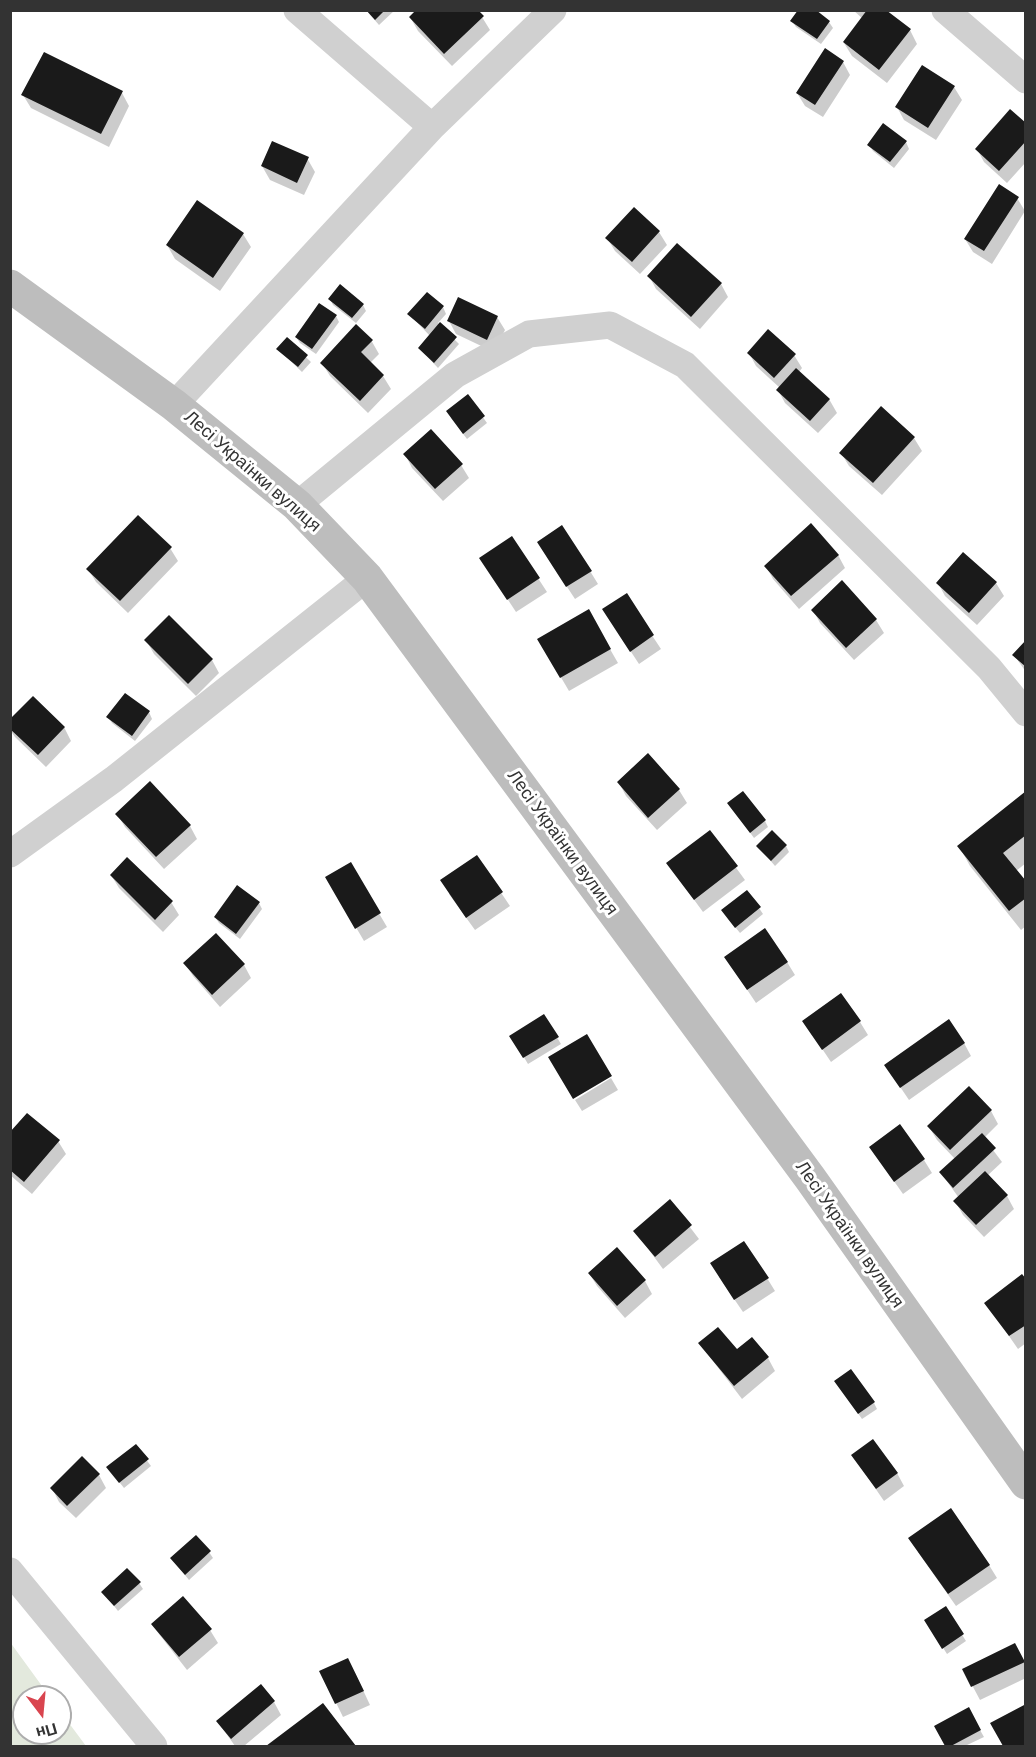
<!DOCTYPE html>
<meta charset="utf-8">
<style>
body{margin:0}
#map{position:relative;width:1036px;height:1757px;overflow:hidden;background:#fff;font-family:"DM Sans",sans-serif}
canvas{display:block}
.frame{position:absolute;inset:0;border:12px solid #333;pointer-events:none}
.north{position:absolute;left:12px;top:1685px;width:60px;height:60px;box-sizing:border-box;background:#fff;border:2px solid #adadad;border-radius:50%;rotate:164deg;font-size:16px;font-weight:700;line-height:24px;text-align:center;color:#333}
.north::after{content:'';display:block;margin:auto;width:21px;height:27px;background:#d9454f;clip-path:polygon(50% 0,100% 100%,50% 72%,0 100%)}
</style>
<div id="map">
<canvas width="1036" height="1757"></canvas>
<div class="frame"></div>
<div class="north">Пн</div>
</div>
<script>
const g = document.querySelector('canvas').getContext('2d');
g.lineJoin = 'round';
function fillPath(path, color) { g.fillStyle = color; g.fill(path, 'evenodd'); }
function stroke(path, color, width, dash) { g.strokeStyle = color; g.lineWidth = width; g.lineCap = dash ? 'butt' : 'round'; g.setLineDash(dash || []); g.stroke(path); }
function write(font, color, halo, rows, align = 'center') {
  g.font = font + ' "DM Sans",sans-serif'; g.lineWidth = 6; g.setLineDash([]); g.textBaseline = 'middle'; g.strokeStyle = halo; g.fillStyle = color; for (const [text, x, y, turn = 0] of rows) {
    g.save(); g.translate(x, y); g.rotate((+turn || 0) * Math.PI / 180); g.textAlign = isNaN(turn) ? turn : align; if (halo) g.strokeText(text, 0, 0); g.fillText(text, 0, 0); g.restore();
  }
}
fillPath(new Path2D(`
 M10 1642 50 1697H24V1733H60V1711L86 1746H11Z`), '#e3e9dd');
fillPath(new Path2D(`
 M366 10H395L379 25Z
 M853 10H884L910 30 917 44 887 83 852 56 844 43 863 19Z
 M410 17H482L490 30 452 66 418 31Z
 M792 21 829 22 833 28 821 44 796 27Z
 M843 62 850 75 823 117 805 106 797 93Z
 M954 87 962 100 936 140 904 120 897 107Z
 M122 93 129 106 109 147 31 108 23 95Z
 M1026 125V162L1007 183 984 162 977 149Z
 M906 142 909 149 894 168 873 151 869 145Z
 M307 158 315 172 304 195 270 180 262 166Z
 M1017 198 1025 211 992 264 973 252 965 239Z
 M198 202 243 234 251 247 220 291 175 259 167 245Z
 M659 232 667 245 640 274 615 251 607 238Z
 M649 276 721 284 728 297 700 329 656 289Z
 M330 299 363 305 366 311 356 323 333 305Z
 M443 307 446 314 438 323 459 344 438 368 419 348 430 336 409 314Z
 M336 316 339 322 316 354 300 343 296 337Z
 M497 317 505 330 494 352 456 334 449 321Z
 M287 339 311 362 302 372 278 349Z
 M371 340 379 354 370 363 383 376 391 389 368 413 330 376 322 363Z
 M749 353 794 355 802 368 799 372 829 399 837 413 818 433 785 403 778 390 780 388 756 366Z
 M468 396 487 423 467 439 451 418Z
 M914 438 922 451 882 495 849 466 841 453Z
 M405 454 461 465 469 478 443 501 412 468Z
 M512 538 547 592 516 612 489 571Z
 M170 548 178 561 128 613 96 582 88 569Z
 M546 555 590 571 598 584 575 599Z
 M838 555 845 568 799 609 773 579 766 566Z
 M938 583H996L1004 596 977 625 945 596Z
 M626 596 661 649 639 664 612 623Z
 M813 610 876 620 884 633 854 660 820 623Z
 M588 611 618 663 569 691 539 640Z
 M146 640 212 660 219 673 196 696 154 654Z
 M1026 642V672L1014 655Z
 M149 712 152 719 135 741 112 723 108 717Z
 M10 721 64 727 71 741 46 767 15 737 10 730Z
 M648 756 679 790 687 803 657 830 626 796 619 783Z
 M1026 793V863L1016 871 1026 883V926L1021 930 970 866 959 846Z
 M729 804 765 821 768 827 754 838Z
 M117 814 190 826 197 839 164 869 125 827Z
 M710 832 745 880 703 912 668 864Z
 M758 846H786L789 852 775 866Z
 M477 857 510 906 475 930 449 894Z
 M350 864 387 927 364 941 327 878Z
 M111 875 171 902 179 915 163 932 119 888Z
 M259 903 262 909 240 939 219 923 215 917Z
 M759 908 763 914 740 933 727 917Z
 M216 935 244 965 251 978 220 1007 193 976 185 963Z
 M726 958 787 962 795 975 756 1003Z
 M544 1016 561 1044 528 1064 511 1036Z
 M804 1022H860L868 1035 831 1062Z
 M964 1043 971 1056 909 1100 886 1066Z
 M611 1078 618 1090 582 1111 575 1100Z
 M991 1111 998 1124 984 1138 1002 1162 987 1176 1007 1196 1014 1209 984 1237 963 1215 955 1201 959 1198 941 1173 955 1159 937 1140 929 1127Z
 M10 1134 58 1141 66 1154 32 1194 10 1175Z
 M870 1147 924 1160 932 1173 903 1194Z
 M670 1201 699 1239 663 1269 635 1231Z
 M589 1273 645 1281 652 1294 625 1318 597 1286Z
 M719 1277 767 1278 775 1291 743 1312Z
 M1026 1282V1343L1018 1349 986 1303Z
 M700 1344 768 1358 775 1371 742 1399Z
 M840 1388 874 1403 877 1409 862 1419Z
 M136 1446 151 1466 124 1488 112 1473Z
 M853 1456 897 1473 904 1486 884 1501Z
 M82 1458 99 1475 106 1488 76 1518 59 1502 52 1488Z
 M209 1552 213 1558 189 1580 172 1559Z
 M918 1552 989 1565 997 1578 956 1606Z
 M139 1583 143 1589 118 1611 103 1592Z
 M945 1608 966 1641 947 1654 926 1621Z
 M152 1625 210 1630 218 1643 187 1670Z
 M1015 1645 1026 1665V1678L980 1700 964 1670Z
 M321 1672 355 1673 370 1705 343 1717Z
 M274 1702 281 1715 244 1746H235L218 1722Z
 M323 1705 354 1746H268Z
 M968 1709 984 1737 965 1746H947L936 1727Z`), '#0003');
fillPath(new Path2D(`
 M366 10H385L375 20Z
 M416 10H478L484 16 444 54 409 17Z
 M798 10H816L830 21 817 39 790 21Z
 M867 10H886L911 29 879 70 843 42Z
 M825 48 844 61 815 105 796 93Z
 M44 52 123 91 101 134 21 95Z
 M922 65 955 86 928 128 895 107Z
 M1010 109 1026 123V141L999 171 975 149Z
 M883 123 907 141 890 162 867 145Z
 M272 141 309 157 297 183 261 166Z
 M999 184 1019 197 984 251 964 239Z
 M197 200 244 233 213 278 166 245Z
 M634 207 660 231 632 262 605 238Z
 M677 243 722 283 691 317 647 276Z
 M340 284 364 304 352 318 328 299Z
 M427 292 444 306 425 329 407 314Z
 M458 297 498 316 487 340 447 321Z
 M319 303 337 315 312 349 295 337Z
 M440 322 457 337 434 363 418 348Z
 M356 324 373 340 361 352 384 375 360 401 320 363Z
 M768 329 796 354 774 378 747 353Z
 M287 337 308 355 298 367 276 349Z
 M796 368 830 399 810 421 776 390Z
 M468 394 485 416 463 434 446 411Z
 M881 406 915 437 873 483 839 453Z
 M431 429 463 464 435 489 403 454Z
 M138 515 172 547 120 601 86 569Z
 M811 523 839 555 791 596 764 566Z
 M562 525 592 571 566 587 537 542Z
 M512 536 540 578 507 600 479 558Z
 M963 552 997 582 969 613 936 583Z
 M842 580 877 619 846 648 811 610Z
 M627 593 654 635 630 652 602 609Z
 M589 609 611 649 560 678 537 639Z
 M169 615 213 659 188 684 144 640Z
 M1026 640V667L1012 655Z
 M125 693 150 711 132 736 106 717Z
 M33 696 65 727 38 755 10 729V719Z
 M648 753 680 789 648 818 617 782Z
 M150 781 191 825 156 857 115 814Z
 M743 791 766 820 750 833 727 803Z
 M1026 791V835L1003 853 1026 881V898L1009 911 957 846Z
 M710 830 738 866 694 900 666 863Z
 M772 830 787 845 771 861 756 846Z
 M477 855 503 892 466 918 440 880Z
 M127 857 173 901 155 920 110 875Z
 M351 862 381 913 355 929 325 877Z
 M237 885 260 902 236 934 214 917Z
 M747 890 761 907 735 928 721 910Z
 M765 928 788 962 747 990 724 957Z
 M216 933 245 964 212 995 183 963Z
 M841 993 861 1021 822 1050 802 1021Z
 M544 1014 559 1037 523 1058 509 1036Z
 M949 1019 965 1043 900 1088 884 1065Z
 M587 1034 612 1076 573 1099 548 1057Z
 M969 1086 992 1110 950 1150 927 1126Z
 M27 1113 60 1140 24 1182 10 1170V1132Z
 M900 1124 925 1159 894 1182 869 1147Z
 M982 1133 996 1148 953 1188 939 1172Z
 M985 1171 1008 1195 976 1225 953 1201Z
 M670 1199 692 1225 655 1257 633 1231Z
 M744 1241 769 1278 734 1300 710 1263Z
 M617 1247 646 1280 617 1306 588 1273Z
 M1022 1274 1026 1279V1325L1009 1336 984 1303Z
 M718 1327 737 1349 752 1337 769 1357 734 1386 698 1343Z
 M851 1369 875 1402 858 1414 834 1381Z
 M873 1439 898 1473 876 1489 851 1455Z
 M136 1444 149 1459 119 1483 106 1467Z
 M82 1456 100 1474 67 1506 50 1488Z
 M951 1508 990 1565 948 1594 908 1538Z
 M196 1535 211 1551 185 1575 170 1558Z
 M127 1568 141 1582 114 1606 101 1592Z
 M183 1596 212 1629 179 1657 151 1624Z
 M946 1606 964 1634 942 1649 924 1620Z
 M1015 1643 1025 1662 971 1687 962 1669Z
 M348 1658 364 1691 335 1704 319 1671Z
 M261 1684 275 1701 231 1739 216 1721Z
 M323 1703 356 1746H266Z
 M1026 1704V1746H1003L990 1723Z
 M969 1707 981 1730 951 1746H945L934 1726Z`), '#1a1a1a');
stroke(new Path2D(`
 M297 10 432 127
 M945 10 1026 80
 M174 405 432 127 553 10
 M297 505 455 375 529 334 610 325 685 365 989 668 1026 713
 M10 854 114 779 367 578
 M10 1571 154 1746`), '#d0d0d0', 27);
stroke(new Path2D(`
 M10 286 174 405 297 505 367 578 810 1178 1026 1483`), '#bdbdbd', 33);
write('18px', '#333', '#fff', [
 ["Лесі Українки вулиця",252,472,41],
 ["Лесі Українки вулиця",562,843,54],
 ["Лесі Українки вулиця",849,1235,55]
]);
</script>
